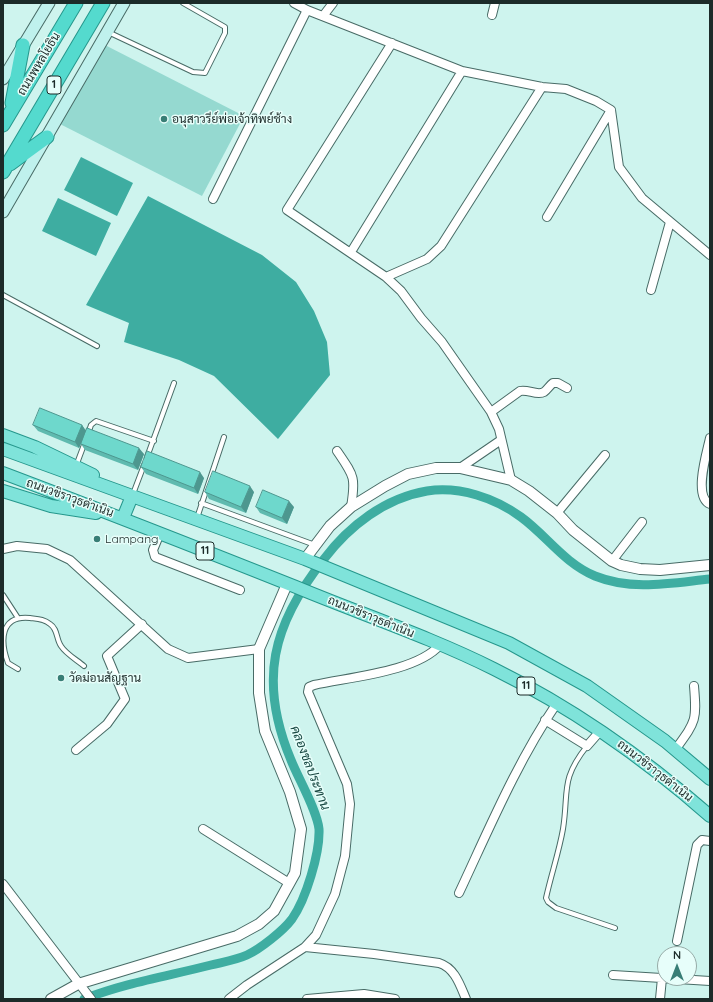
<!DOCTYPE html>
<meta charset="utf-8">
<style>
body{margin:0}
#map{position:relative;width:713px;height:1002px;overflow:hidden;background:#cef4ee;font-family:Quicksand,sans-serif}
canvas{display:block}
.frame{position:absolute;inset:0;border:4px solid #1c2b29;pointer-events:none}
.north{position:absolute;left:657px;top:946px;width:40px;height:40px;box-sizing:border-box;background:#e7fefa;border:1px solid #96aaa6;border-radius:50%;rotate:0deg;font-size:11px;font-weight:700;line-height:16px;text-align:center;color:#1c2b29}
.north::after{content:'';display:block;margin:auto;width:14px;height:18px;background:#387e76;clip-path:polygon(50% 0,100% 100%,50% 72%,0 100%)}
</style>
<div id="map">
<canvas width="713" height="1002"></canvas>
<div class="frame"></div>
<div class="north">N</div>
</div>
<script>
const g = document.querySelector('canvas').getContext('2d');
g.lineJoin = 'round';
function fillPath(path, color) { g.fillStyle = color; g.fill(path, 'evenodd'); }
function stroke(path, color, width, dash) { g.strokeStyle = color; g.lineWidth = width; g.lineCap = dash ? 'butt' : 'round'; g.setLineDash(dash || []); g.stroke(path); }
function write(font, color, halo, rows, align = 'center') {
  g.font = font + ' Quicksand,Sarabun,sans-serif'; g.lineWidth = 3; g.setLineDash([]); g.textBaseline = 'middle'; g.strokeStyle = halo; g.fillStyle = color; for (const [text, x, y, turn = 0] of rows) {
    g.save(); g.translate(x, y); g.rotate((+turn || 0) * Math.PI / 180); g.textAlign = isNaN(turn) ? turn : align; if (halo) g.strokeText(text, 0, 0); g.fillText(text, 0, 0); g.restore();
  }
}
fillPath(new Path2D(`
 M101 43 244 116 202 196 56 122Z`), '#95d9d0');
fillPath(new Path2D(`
 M81 157 133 183 117 216 64 190Z
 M148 196 262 255 296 282 314 311 327 342 330 375 278 439 214 376 179 360 124 342 129 323 86 305Z
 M58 198 111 223 96 256 42 231Z`), '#3eada1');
stroke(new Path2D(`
 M84 999C125 983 168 976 211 965 223 962 236 960 247 955 260 949 283 931 292 919 306 899 320 853 319 829 317 810 298 778 291 760 258 681 272 625 324 559 349 526 385 498 427 491 460 486 495 498 521 517 547 536 564 563 595 576 632 591 671 583 710 579`), '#3eada1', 9);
const service = new Path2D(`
 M108 32 193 72 205 73 225 33V27L183 3
 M3 295 97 346
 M88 434 91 425 96 421 154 441
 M147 457 174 383
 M76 466 85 442
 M133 494 144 465
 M201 503 315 545
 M197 518 224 437
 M3 595 18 618
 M18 669 8 663C0 641 0 615 30 618 38 619 44 619 50 624 58 629 56 639 61 646 66 654 77 660 84 666
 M587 746C560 780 569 791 563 829 559 852 551 875 546 898L548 902 556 908 615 928`);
const minor = new Path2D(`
 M294 3 307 10 462 71 542 87 566 89 596 101 611 110 619 167 642 198 710 255
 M492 15 495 3
 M323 16 333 3
 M392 43 287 210 386 277 401 291 421 318 442 342 491 412 499 429 511 480
 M213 199 307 10
 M547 217 611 110
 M351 252 462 71
 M386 277 427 259 441 246 542 87
 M651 290 670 222
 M491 412 520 391C528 389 537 396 544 392 547 390 550 385 553 383H558L567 388
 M710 438C707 452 693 497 710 504
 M337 451C354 476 356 477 351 507
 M460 468 501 440
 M557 513 605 455
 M160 533 153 550 155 557 240 590
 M3 549 17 546 47 549 70 560 168 649 188 658 259 649
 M612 561 642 522
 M545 720 587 746 601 730
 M76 750 107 724 125 699 107 656 142 624
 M675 750C696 721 697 721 694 686
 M203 829 289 883
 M3 884 91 999
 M459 893C489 829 517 762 557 703
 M677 941 697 845 702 840 710 841
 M305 947 374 954 439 963C455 968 460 985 466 999
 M613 975 710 981
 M229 999 247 985 305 947 316 935 335 894 345 856 350 804 347 784 308 692 309 687 314 685C350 677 416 672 440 645
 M307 999 364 994 395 999
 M660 999 662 978`);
const tertiary = new Path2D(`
 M305 559 330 526 351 507 385 486 408 474 436 468H460L511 480 529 491 557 513 573 530 612 561 621 565 640 569 660 570 710 565
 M51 999 78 984 237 936 259 924 274 911 295 873 301 829 290 792 265 731 259 693V649L287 584`);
const secondary = new Path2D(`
 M3 79 49 3
 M3 212 124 3`);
const primary = new Path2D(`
 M3 435 35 447 93 475
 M3 449 305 559 509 643 587 686 665 741 710 779
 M3 473C101 510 198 548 296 587 361 614 430 637 494 669 573 708 644 758 710 816
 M3 491 51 506 96 513
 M123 518 132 496`);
const trunk = new Path2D(`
 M12 103 23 45
 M3 125 76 3
 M10 164 47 137
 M3 172 103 3`);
stroke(service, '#486b66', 6);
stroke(minor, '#486b66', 10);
stroke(tertiary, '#486b66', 12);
stroke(secondary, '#486b66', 13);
stroke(primary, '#25978c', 14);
stroke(trunk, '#25978c', 15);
stroke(service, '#fff', 4);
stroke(minor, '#fff', 8);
stroke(tertiary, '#fff', 10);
stroke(secondary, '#bff1ed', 11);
stroke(primary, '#7fe3da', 12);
stroke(trunk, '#54dace', 13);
fillPath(new Path2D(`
 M33 425H82L86 431 144 454 138 470 85 450 81 444 79 448 38 431Z
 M141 467 204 478 198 494 146 474Z
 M205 492H254L246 513 209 499Z
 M256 507H294L287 524 260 513Z`), '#5fbaaf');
fillPath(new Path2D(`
 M82 425 86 431 79 448 75 442Z
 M139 448 144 454 138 470 133 464Z
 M200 472 204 478 198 494 194 488Z
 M250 486 254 492 246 513 241 507Z
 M289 501 294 507 287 524 282 518Z`), '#4d978f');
const building = new Path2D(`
 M40 408 82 425 75 442 33 425Z
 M87 428 139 448 133 464 81 444Z
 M147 451 200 472 194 488 141 467Z
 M213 471 250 486 241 507 205 492Z
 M263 490 289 501 282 518 256 507Z`);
fillPath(building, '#6ed8cc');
stroke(building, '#4d978f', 1);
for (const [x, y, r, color] of [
 [164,119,4,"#387e76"],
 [97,539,4,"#387e76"],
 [61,678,4,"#387e76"]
]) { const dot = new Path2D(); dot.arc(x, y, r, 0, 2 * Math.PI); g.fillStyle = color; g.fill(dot); stroke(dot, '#e7fefa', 1.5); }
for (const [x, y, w] of [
 [54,85,14],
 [205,551,18],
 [526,686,18]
]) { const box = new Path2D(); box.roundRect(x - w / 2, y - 9, w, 18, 3); g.fillStyle = '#e7fefa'; g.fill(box); stroke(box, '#1c2b29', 1); }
write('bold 11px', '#1c2b29', null, [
 ["1",54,85],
 ["11",205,551],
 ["11",526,686]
]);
write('12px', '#1c2b29', '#e7fefa', [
 ["ถนนพหลโยธิน",39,64,-59],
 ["ถนนวชิราวุธดำเนิน",70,498,20],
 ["ถนนวชิราวุธดำเนิน",371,617,22],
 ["ถนนวชิราวุธดำเนิน",655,771,38]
]);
write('12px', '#1c2b29', '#e7fefa', [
 ["อนุสาวรีย์พ่อเจ้าทิพย์ช้าง",172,119],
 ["Lampang",105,539],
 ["วัดม่อนสัญฐาน",69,678]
], 'left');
write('italic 13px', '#194943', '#e7fefa', [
 ["คลองชลประทาน",310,768,69]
]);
</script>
